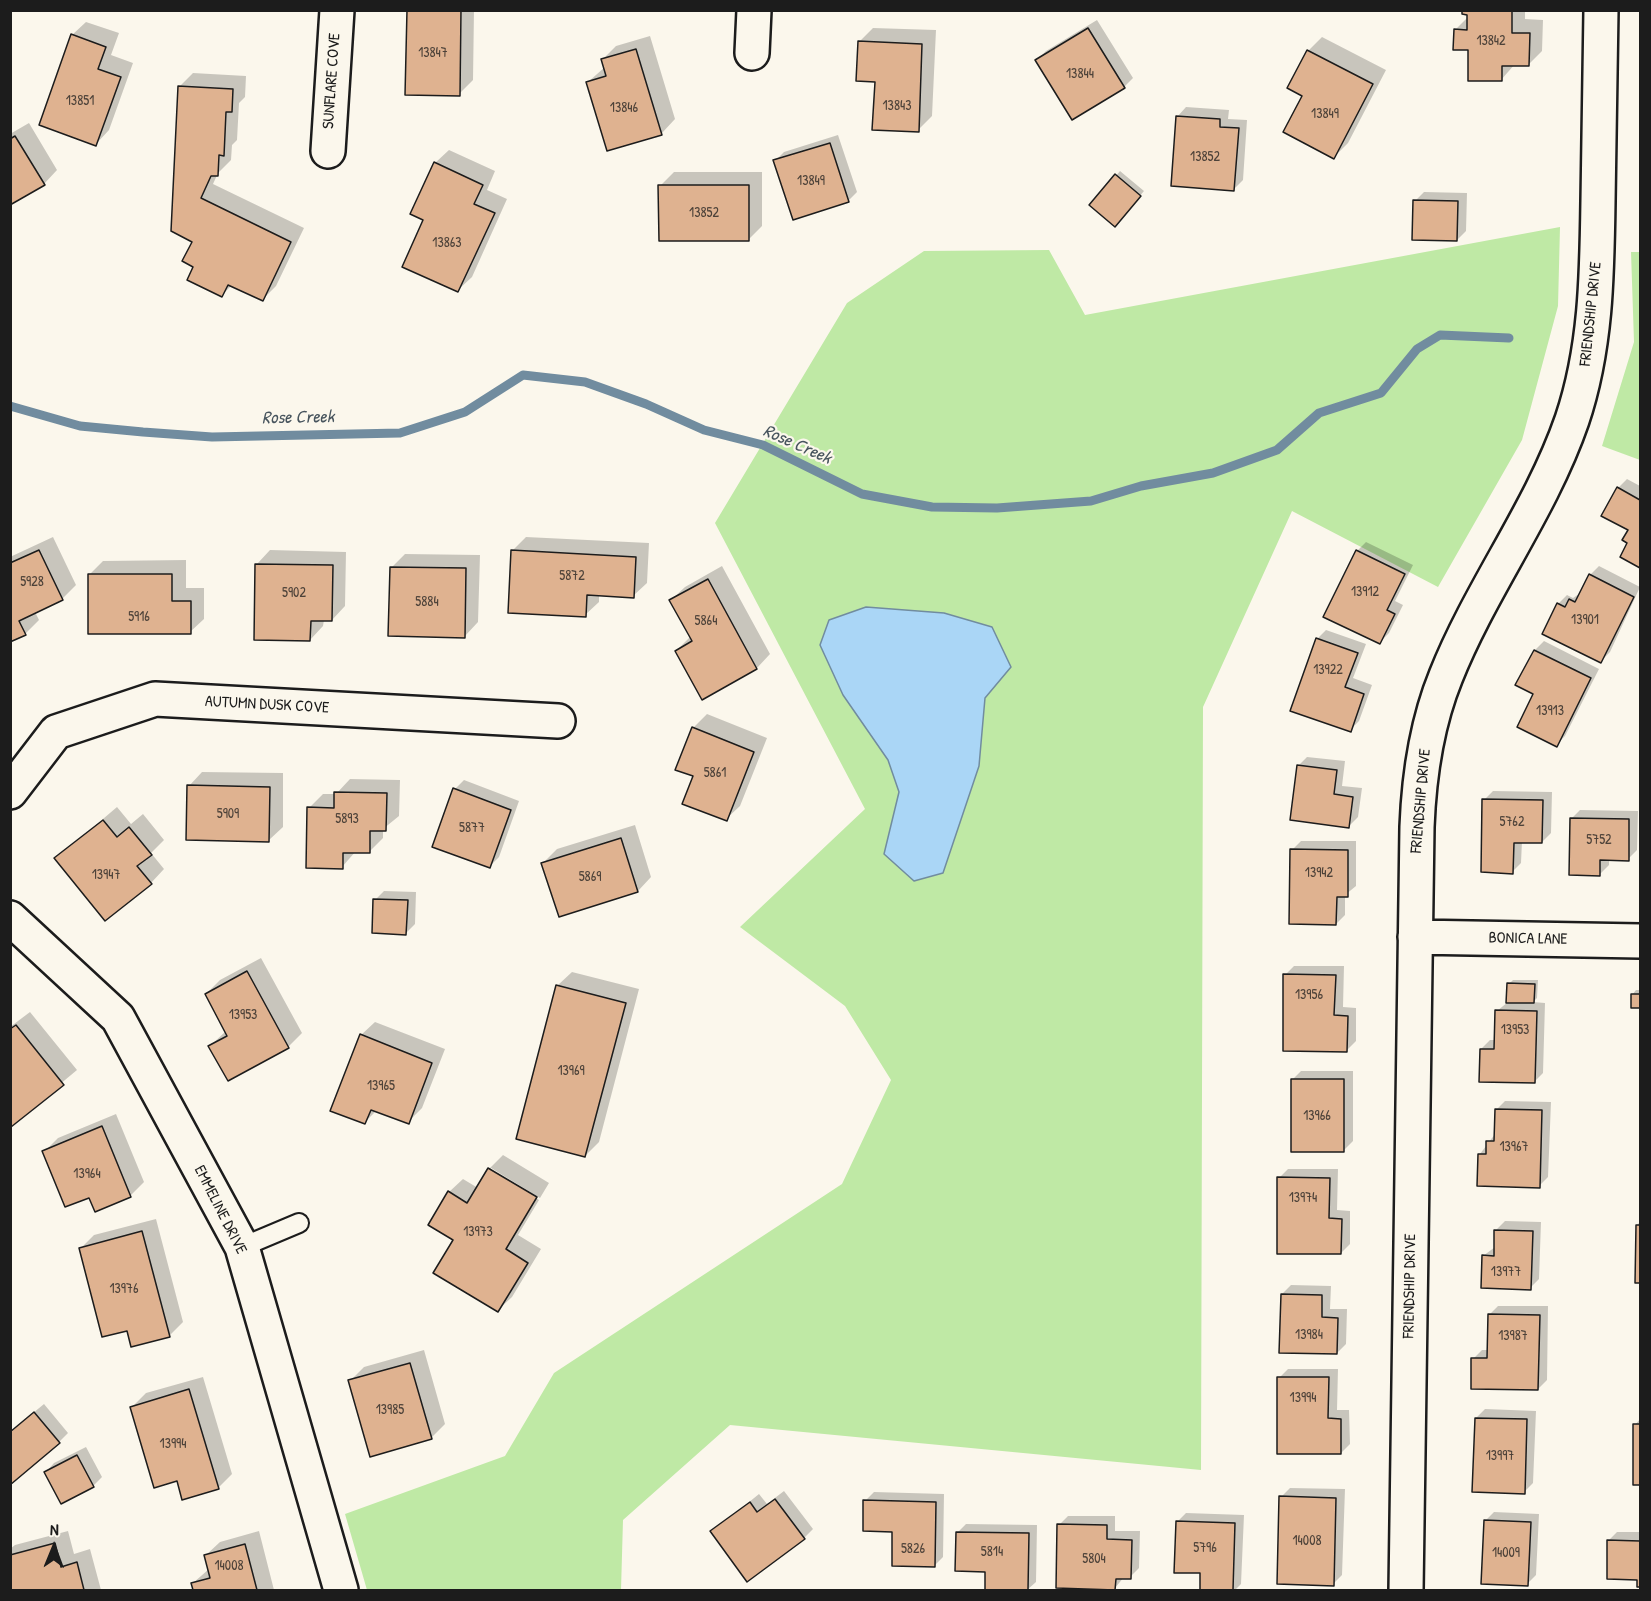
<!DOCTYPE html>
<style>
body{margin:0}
#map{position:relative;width:1651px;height:1601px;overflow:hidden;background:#fbf7ec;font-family:"Patrick Hand",sans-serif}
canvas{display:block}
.frame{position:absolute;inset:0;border:12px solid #1c1c1c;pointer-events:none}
.north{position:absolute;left:24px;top:1517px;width:60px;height:60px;-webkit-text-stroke:4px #fbf7ec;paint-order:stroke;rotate:1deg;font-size:16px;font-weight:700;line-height:24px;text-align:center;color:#1c1c1c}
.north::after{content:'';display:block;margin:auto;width:21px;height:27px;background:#1c1c1c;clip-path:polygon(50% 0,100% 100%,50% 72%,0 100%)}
</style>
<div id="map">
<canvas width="1651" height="1601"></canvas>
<div class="frame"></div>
<div class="north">N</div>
</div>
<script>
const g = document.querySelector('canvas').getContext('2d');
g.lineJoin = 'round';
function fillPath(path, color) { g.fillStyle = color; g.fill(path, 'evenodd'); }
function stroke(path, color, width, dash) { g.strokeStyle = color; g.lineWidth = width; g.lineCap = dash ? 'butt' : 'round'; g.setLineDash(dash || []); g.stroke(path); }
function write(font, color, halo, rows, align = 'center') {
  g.font = font + ' "Patrick Hand",sans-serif'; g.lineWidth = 4.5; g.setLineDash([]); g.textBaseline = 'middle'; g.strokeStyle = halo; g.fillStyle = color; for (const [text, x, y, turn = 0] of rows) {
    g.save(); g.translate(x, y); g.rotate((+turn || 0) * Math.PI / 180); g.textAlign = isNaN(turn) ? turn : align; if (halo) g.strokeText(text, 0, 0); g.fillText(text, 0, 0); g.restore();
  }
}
fillPath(new Path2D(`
 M1560 227 1558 306 1522 440 1438 587 1292 511 1203 707 1201 1470 730 1425 623 1520 621 1590H367L345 1514 505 1456 554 1373 842 1184 891 1080 845 1006 740 927 865 809 715 523 847 303 924 251 1049 250 1085 315Z
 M1631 252H1640V460L1602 446 1634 342Z`), '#bfe9a5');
const water = new Path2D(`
 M866 607 944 613 992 627 1011 667 985 698 979 766 943 873 914 881 884 854 899 792 888 760 843 695 820 645 829 620Z`);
fillPath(water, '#aad6f6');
stroke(water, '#718c9f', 1.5);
fillPath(new Path2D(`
 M408 10H474L473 80 459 94Z
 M1464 10H1525V19L1543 20 1542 51 1528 65 1515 64 1501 80 1455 30 1468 17Z
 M1097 20 1133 78 1124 87 1037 60 1046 51Z
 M86 22 119 33 111 55 133 63 109 130 96 144 72 35Z
 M873 28 936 30 932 116 918 130 876 80 859 42Z
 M650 36 675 119 662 133 608 149 588 82 605 67 603 59 616 46Z
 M1322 37 1386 70 1348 143 1334 157 1304 95 1308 51Z
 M193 73 246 76 245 97 239 103 237 140 232 145 231 160 218 173 213 184 304 228 276 286 263 299 232 285 222 295 195 266 179 87Z
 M1186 107 1229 110 1228 119 1247 120 1243 180 1234 189 1177 117Z
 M29 123 57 170 44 184 10 203V134Z
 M838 135 857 192 848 201 775 161 784 152Z
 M449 150 495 171 487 190 507 199 472 277 458 290 425 219 435 163Z
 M1120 171 1144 191 1119 221 1091 205Z
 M674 172H762V226L748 240 660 186Z
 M1424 192 1467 193 1466 231 1457 240 1415 201Z
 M1627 479 1640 486V566L1622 556 1629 543 1630 529 1618 488Z
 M53 537 76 585 62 599 35 612 39 620 26 633 10 640V557Z
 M526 537 649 543 647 583 633 596 599 595V602L585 615 512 551Z
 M1366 542 1413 565 1395 601 1403 605 1389 633 1380 642 1357 551Z
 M270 550 346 552 345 606 332 620H324L323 626 310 640 257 564Z
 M405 554 480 555 478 622 465 636 391 568Z
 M186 560V588H204V619L190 632 90 574 103 561Z
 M722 566 770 654 757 668 702 698 676 651 691 636 671 600 685 587Z
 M1599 566 1640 587 1610 652 1601 661 1558 604 1567 595 1573 598 1582 592 1590 575Z
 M1326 630 1366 644 1353 678 1372 685 1359 721 1350 730 1317 639Z
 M1544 641 1599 669 1565 736 1556 745 1535 694V650Z
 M707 714 767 738 740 806 726 819 693 728Z
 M1307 757 1345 761 1342 786 1362 788 1358 817 1349 826 1298 766Z
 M202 772 283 773V827L269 840 189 786Z
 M350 779 400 780 399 816 383 829V838L369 852 356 851 342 867 309 808 323 794H336Z
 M464 780 519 801 499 857 490 866 455 789Z
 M1493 791 1552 792 1551 833 1542 842 1522 841 1521 863 1512 872 1484 800Z
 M117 807 131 824 143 814 164 840 151 853 164 869 151 883 56 859Z
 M1580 810 1638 811 1637 850 1628 859H1609V865L1600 874 1571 819Z
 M635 825 651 877 638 891 560 915 543 863 557 849Z
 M1301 841H1356V886L1345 895V915L1336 924 1292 850Z
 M384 891 416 892 415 924 406 933 375 900Z
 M261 958 302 1033 288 1047 210 1046 226 1031 206 994 220 980Z
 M1294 966H1344L1343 1007 1356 1008V1041L1347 1050 1285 975Z
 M572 972 639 989 599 1142 585 1156 518 1138 558 985Z
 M1513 980H1538L1537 998 1533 1002 1545 1003 1543 1073 1534 1082 1481 1049 1490 1040H1496L1497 1011 1508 1002 1509 984Z
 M1636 990H1640V1007H1632V995Z
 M30 1012 77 1070 11 1125 10 1027Z
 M375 1022 445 1049 422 1108 408 1122 377 1110 365 1122 361 1035Z
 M1301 1071H1353V1141L1344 1150 1292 1080Z
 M1505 1101 1551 1102 1548 1177 1539 1186 1480 1154 1495 1134 1496 1110Z
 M116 1114 144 1182 130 1196 96 1210 90 1196 44 1152 58 1138Z
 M503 1155 549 1183 540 1198 491 1168V1171L539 1200 518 1235 541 1249 512 1297 498 1310 455 1240 449 1192 463 1179 478 1188 489 1169Z
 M1288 1169H1338L1337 1210 1350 1211V1244L1341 1253 1279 1178Z
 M156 1219 183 1322 170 1335 128 1329 80 1249 94 1235Z
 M1505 1221 1541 1222 1539 1279 1530 1288 1483 1256 1495 1247 1496 1230Z
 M1640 1222V1282H1636L1637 1225Z
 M1291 1285 1331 1286 1330 1309H1347L1346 1344 1337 1353 1282 1294Z
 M1498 1306H1548L1547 1380 1538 1389 1473 1359 1482 1350H1488L1489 1315Z
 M424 1350 445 1424 431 1438 350 1381 364 1367Z
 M1288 1369H1338L1337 1410H1349L1350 1444 1341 1453 1279 1378Z
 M203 1377 232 1474 218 1488 132 1407 146 1393Z
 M44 1404 68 1433 59 1442 10 1432Z
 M1485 1409 1536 1411 1533 1483 1524 1492 1476 1418Z
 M1640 1419V1484L1634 1483 1635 1425Z
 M86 1447 102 1477 93 1486 46 1472 54 1463Z
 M1290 1488 1345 1489 1342 1575 1333 1584 1281 1497Z
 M784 1491 813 1529 804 1538 712 1532 759 1494 767 1504Z
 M874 1492 944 1494 943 1557 934 1566 865 1501Z
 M1494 1512 1539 1514 1536 1575 1527 1584 1485 1521Z
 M1186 1513 1244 1515 1241 1584 1235 1590H1201L1202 1572 1177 1522Z
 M1068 1516H1115V1531H1140L1139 1568 1130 1577H1124L1115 1588 1059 1525Z
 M966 1524 1037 1525 1036 1582 1027 1590H986L987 1570 957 1533Z
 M68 1531 74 1554 90 1549 101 1590H10V1549L15 1545Z
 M259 1531 274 1590H195L193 1583 209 1569 206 1555 220 1542Z
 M1617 1532H1640V1585L1639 1579 1608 1541Z`), '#0003');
stroke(new Path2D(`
 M10 406 80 426 143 432 212 437 400 433 465 412 523 375 585 382 646 404 704 430 763 445 862 494 932 507 997 508 1091 501 1141 486 1213 473 1277 450 1319 413 1381 393 1417 349 1440 335 1509 338`), '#718c9f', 9);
const building = new Path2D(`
 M407 10H461L460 96 405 95Z
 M1462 10H1512V33H1530L1529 66H1502V81H1468V50H1453L1454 29 1467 30V15L1462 14Z
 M1088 28 1125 88 1072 120 1035 60Z
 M71 34 106 47 98 69 121 77 96 146 39 125Z
 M858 41 922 44 919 132 872 130 875 82 856 81Z
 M636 49 662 135 607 151 586 82 606 76 601 59Z
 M1307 50 1373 84 1334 159 1283 132 1302 96 1287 88Z
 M178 86 233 89 232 112H226L224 156 219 155 218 176H211L201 198 291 242 263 301 228 285 222 297 187 280 193 267 182 261 192 242 171 231Z
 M1176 116 1220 119V127L1239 128 1234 191 1171 186Z
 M15 136 45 185 10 205V139Z
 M830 143 849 202 793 220 773 160Z
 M434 162 483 185 474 204 495 213 458 292 402 267 423 220 410 214Z
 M1115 174 1141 196 1115 227 1089 205Z
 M658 185H749V241H659Z
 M1413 200 1458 201 1457 241 1412 240Z
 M1617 487 1640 500V568L1620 557 1627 543 1622 540 1628 530 1601 516Z
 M39 550 63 600 19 621 26 635 10 642V563Z
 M511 550 636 557 634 598 587 595 586 617 508 613Z
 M1356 550 1405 574 1387 610 1395 614 1380 644 1323 617Z
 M255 564 333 565 332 621H311L310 641 254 640Z
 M390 567 466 568 465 638 388 636Z
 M88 574H172V601H191V634H88Z
 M1589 574 1634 597 1601 663 1542 634 1557 603 1565 607 1569 599 1575 602Z
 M708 579 757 669 702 700 675 651 692 641 669 600Z
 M1316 638 1358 653 1345 687 1364 694 1351 732 1290 711Z
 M1534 650 1591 678 1557 747 1517 727 1533 694 1515 685Z
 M692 727 754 752 727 821 682 804 693 776 675 770Z
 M1297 765 1337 770 1334 794 1353 797 1349 828 1290 820Z
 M187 785 270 787 269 842 186 840Z
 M453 788 511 810 490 868 432 847Z
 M334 792 387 793 386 831H370V853H343V869L306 868 307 807 334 808Z
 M1482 799 1543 800 1542 843H1514L1513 874 1481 872Z
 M1570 818 1629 819V861L1600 860V876L1569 875Z
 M103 820 117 837 129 827 152 855 137 866 152 884 105 921 54 858Z
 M621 838 638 892 559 917 541 863Z
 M1290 849 1348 850V897H1337L1336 925 1289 924Z
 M373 899 408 900 406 935 372 933Z
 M247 971 289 1048 228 1081 208 1046 227 1036 205 994Z
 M1283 974 1336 975 1334 1015 1348 1016 1347 1052 1283 1051Z
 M1507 983 1535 984 1534 1003H1506Z
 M556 985 626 1003 585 1157 516 1139Z
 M1631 994H1640V1008H1631Z
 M1495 1010 1537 1011 1535 1083 1479 1082 1480 1049H1494Z
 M16 1025 64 1085 11 1127 10 1029Z
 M360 1034 432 1063 409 1124 371 1110 365 1124 330 1111Z
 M1291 1079H1344V1152H1291Z
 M1495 1109 1542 1110 1540 1188 1477 1186 1478 1154H1486V1141H1494Z
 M102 1126 131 1197 95 1212 89 1198 65 1207 42 1151Z
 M488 1168 537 1197 506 1249 528 1263 498 1312 433 1273 453 1240 428 1225 448 1191 467 1203Z
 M1277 1177 1330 1178 1329 1218 1342 1219 1341 1254H1277Z
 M1636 1225H1640V1283H1635Z
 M1494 1230 1533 1231 1531 1290 1481 1288 1482 1255 1494 1256Z
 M142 1231 170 1337 131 1347 127 1331 102 1337 79 1248Z
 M1281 1294 1322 1295V1317L1338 1318 1337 1354 1279 1353Z
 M1488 1314 1540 1315 1538 1390 1471 1389V1358H1487Z
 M410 1363 432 1439 370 1457 348 1380Z
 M1277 1377H1329L1328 1418 1341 1419V1454H1277Z
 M189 1389 219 1489 182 1500 177 1481 154 1488 130 1407Z
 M34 1412 60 1443 10 1485V1432Z
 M1475 1418 1527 1419 1525 1494 1472 1492Z
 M1633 1424H1640V1485H1633Z
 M77 1455 94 1487 61 1504 44 1472Z
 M1279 1496 1336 1498 1334 1586 1277 1584Z
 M775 1499 805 1539 747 1582 710 1531 750 1502 757 1512Z
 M863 1500 936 1502 935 1567 892 1566V1532L863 1531Z
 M1484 1520 1531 1522 1528 1586 1481 1584Z
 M1176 1521 1235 1523 1233 1590H1200V1573H1174Z
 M1057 1524 1107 1525V1539L1132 1540 1131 1579H1116L1115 1590 1056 1588Z
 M956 1532 1029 1533 1028 1590H985V1572L955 1571Z
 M1607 1540 1640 1541V1587H1637V1580L1607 1579Z
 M55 1543 61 1567 77 1562 84 1590H10V1555Z
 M245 1544 257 1590H193L191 1583 210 1578 204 1555Z`);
fillPath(building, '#dfb290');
stroke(building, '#1c1c1c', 1.5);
const lane = new Path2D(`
 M242 1247 299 1223`);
const street = new Path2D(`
 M752 53 754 10
 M328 151 337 10
 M10 792 56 732 155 699 558 721
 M10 918 118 1018 242 1247 341 1590
 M1415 937 1640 941
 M1406 1590 1417 827C1419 775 1426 725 1446 676 1481 588 1541 510 1572 420 1596 349 1597 276 1598 201 1599 137 1600 74 1601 10`);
stroke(lane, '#1c1c1c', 22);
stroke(street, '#1c1c1c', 38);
stroke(lane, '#fbf7ec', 18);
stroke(street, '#fbf7ec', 33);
write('14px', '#4d4239', null, [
 ["13842",1491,41],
 ["13847",433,53],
 ["13844",1080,74],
 ["13851",80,101],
 ["13843",897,106],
 ["13846",624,108],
 ["13849",1325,114],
 ["13852",1205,157],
 ["13849",811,181],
 ["13852",704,213],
 ["13863",447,243],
 ["5872",572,576],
 ["5928",32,582],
 ["13912",1365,592],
 ["5902",294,593],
 ["5884",427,602],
 ["5916",139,617],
 ["13901",1585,620],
 ["5864",706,621],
 ["13922",1328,670],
 ["13913",1550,711],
 ["5861",715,773],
 ["5909",228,814],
 ["5893",347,819],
 ["5762",1512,822],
 ["5877",472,828],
 ["5752",1599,840],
 ["13942",1319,873],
 ["13947",106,875],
 ["5869",590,877],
 ["13956",1309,995],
 ["13953",243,1015],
 ["13953",1515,1030],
 ["13969",571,1071],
 ["13965",381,1086],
 ["13966",1317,1116],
 ["13967",1514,1147],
 ["13964",87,1174],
 ["13974",1303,1198],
 ["13973",478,1232],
 ["13977",1506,1272],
 ["13976",124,1289],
 ["13984",1309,1335],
 ["13987",1513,1336],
 ["13994",1303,1398],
 ["13985",390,1410],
 ["13994",173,1444],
 ["13997",1500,1456],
 ["14008",1307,1541],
 ["5796",1205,1548],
 ["5826",913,1549],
 ["5814",992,1552],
 ["14009",1506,1553],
 ["5804",1094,1559],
 ["14008",229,1566]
]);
write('16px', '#1c1c1c', '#fbf7ec', [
 ["SUNFLARE COVE",332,81,-86],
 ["FRIENDSHIP DRIVE",1591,314,-84],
 ["AUTUMN DUSK COVE",267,705,3],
 ["FRIENDSHIP DRIVE",1421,801,-85],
 ["BONICA LANE",1528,939,1],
 ["EMMELINE DRIVE",220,1210,63],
 ["FRIENDSHIP DRIVE",1410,1286,-89]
]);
write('italic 18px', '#47545d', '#fbf7ec', [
 ["Rose Creek",298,418,-1],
 ["Rose Creek",797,445,24]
]);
</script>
